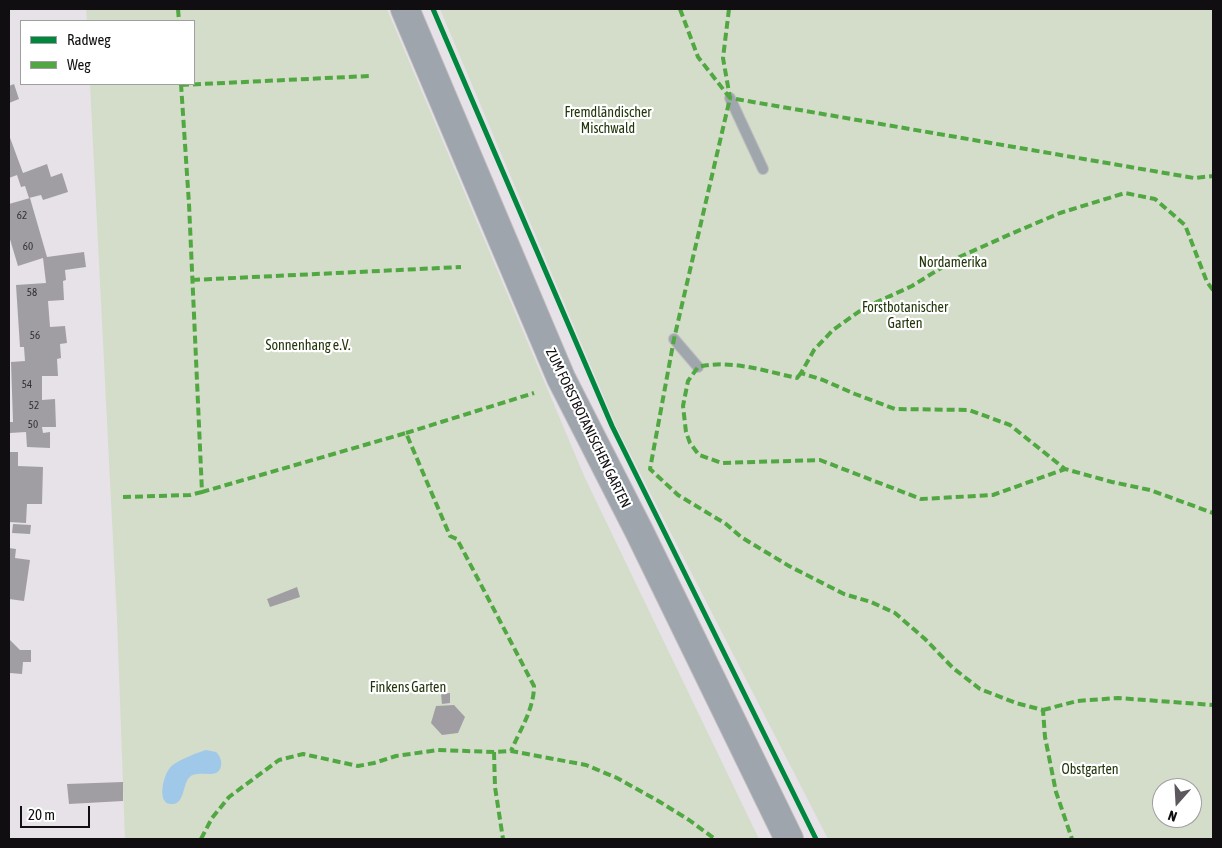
<!DOCTYPE html>
<meta charset="utf-8">
<style>
body{margin:0}
#map{position:relative;width:1222px;height:848px;overflow:hidden;background:#e6e2e8;font-family:"Asap Condensed",sans-serif}
canvas{display:block}
.frame{position:absolute;inset:0;border:10px solid #110e12;pointer-events:none}
.legend{position:absolute;left:20px;top:20px;width:175px;height:65px;box-sizing:border-box;background:#fff;border:1px solid #a09fa0;margin:0;padding:6px 9px;list-style:none;font-size:15px;color:#110e12}
.legend li{display:flex;align-items:center;gap:10px;height:25px}
.legend b{width:25px;border:1px solid #a09fa0}
.north{position:absolute;left:1152px;top:778px;width:50px;height:50px;box-sizing:border-box;background:#fff;border:1px solid #a09fa0;border-radius:50%;rotate:199deg;font-size:14px;font-weight:700;line-height:20px;text-align:center;color:#110e12}
.north::after{content:'';display:block;margin:auto;width:18px;height:22px;background:#5c585d;clip-path:polygon(50% 0,100% 100%,50% 72%,0 100%)}
.scale{position:absolute;left:20px;top:806px;width:70px;height:22px;box-sizing:border-box;border:2px solid #110e12;border-top:0;padding-left:6px;font-size:15px;line-height:18px;white-space:nowrap;color:#110e12;-webkit-text-stroke:4px #fff;paint-order:stroke}
</style>
<div id="map">
<canvas width="1222" height="848"></canvas>
<div class="frame"></div>
<ul class="legend">
<li><b style="height:6px;background:#00873e"></b>Radweg</li>
<li><b style="height:6px;background:#51a842"></b>Weg</li>
</ul>
<div class="north">N</div>
<div class="scale">20 m</div>
</div>
<script>
const g = document.querySelector('canvas').getContext('2d');
g.lineJoin = 'round';
function fillPath(path, color) { g.fillStyle = color; g.fill(path, 'evenodd'); }
function stroke(path, color, width, dash) { g.strokeStyle = color; g.lineWidth = width; g.lineCap = dash ? 'butt' : 'round'; g.setLineDash(dash || []); g.stroke(path); }
function write(font, color, halo, rows, align = 'center') {
  g.font = font + ' "Asap Condensed",sans-serif'; g.lineWidth = 4.5; g.setLineDash([]); g.textBaseline = 'middle'; g.strokeStyle = halo; g.fillStyle = color; for (const [text, x, y, turn = 0] of rows) {
    g.save(); g.translate(x, y); g.rotate((+turn || 0) * Math.PI / 180); g.textAlign = isNaN(turn) ? turn : align; if (halo) g.strokeText(text, 0, 0); g.fillText(text, 0, 0); g.restore();
  }
}
fillPath(new Path2D(`
 M86 9H387L585 478 759 839H125L117 619 90 84H194V21H87Z
 M440 9H1213V839H828L617 428ZM1162 788H1192V818H1162Z`), '#d3ddc9');
fillPath(new Path2D(`
 M206 750 216 752C220 756 222 761 221 766 218 782 196 767 188 779 183 786 184 803 173 804 156 806 163 777 169 769 174 761 197 753 206 750Z`), '#a0c9e9');
fillPath(new Path2D(`
 M14 84 19 99 9 103V86Z
 M9 135 23 173 47 164 51 177 62 173 68 192 43 200 41 195 29 198 25 186 21 187 17 175 9 178Z
 M30 198 47 257 84 252 86 267 65 270 66 280 63 281 64 300 48 301 50 327 65 326 67 343 60 344 61 358 57 359 58 376H42V400L55 399 56 427H42L43 433 50 432V448L27 447 26 432 10 433 9 422H13L11 362 25 361 24 347H20L16 285 46 283 43 258 18 266 9 236V204Z
 M9 452H18V466L43 467 42 504H27L26 523 9 522Z
 M13 524 31 525 30 534 12 533Z
 M9 548 16 549 15 558 30 560 24 601 9 599Z
 M297 587 300 597 270 607 267 599Z
 M9 639 20 650H31V662H23L22 674 10 673Z
 M450 693V703L442 704 441 694Z
 M454 705 465 717 458 733 442 735 431 723 436 706Z
 M123 782V801L69 804 67 784Z`), '#a19ea3');
const service = new Path2D(`
 M730 98 763 169
 M674 339 698 367`);
const secondary = new Path2D(`
 M405 9 561 378 639 531 789 839`);
stroke(service, '#c0bdc1', 12);
stroke(secondary, '#c0bdc1', 30);
stroke(service, '#9fa6ac', 10);
stroke(secondary, '#9fa5ac', 28);
stroke(new Path2D(`
 M178 9 179 21
 M680 9 698 57 730 98 674 339 650 469 678 495 726 524 741 537 789 566 844 594 871 602 895 613 925 639 953 668 980 689 1016 703 1043 710 1045 737 1056 792 1072 839
 M729 9 723 58 730 98 1194 178 1213 176
 M181 84 189 204 202 492 406 433 450 536 457 539 534 686C534 709 520 730 511 751
 M181 85 369 76
 M192 280 461 267
 M1213 290 1207 282 1185 225 1155 199 1125 193 1060 213 1013 233 957 258 912 286 864 308 833 330 814 350 801 373 823 380 855 394 895 409 969 410 1010 425 1065 469 1112 482 1150 490 1213 513
 M801 373 797 378C765 371 730 359 698 367L688 381 683 406 686 432 690 443 699 455 722 463 820 460 921 499 993 495 1065 469
 M406 433 534 393
 M123 497 190 495 202 492
 M1043 710 1077 701 1118 698 1213 705
 M494 752 495 787 503 839
 M201 839 212 818 229 797 279 760 303 754 358 766 374 763 396 756 438 750 494 752 511 751 586 765 617 778 660 802 689 820 715 839`), '#51a842', 4, [8, 4]);
stroke(new Path2D(`
 M433 9 612 426 816 839`), '#00873e', 5);
write('11px', '#353236', null, [
 ["62",22,216],
 ["60",28,247],
 ["58",32,293],
 ["56",35,336],
 ["54",27,385],
 ["52",34,406],
 ["50",33,425]
]);
write('14px', '#23360b', '#fff', [
 ["Fremdländischer",608,113],
 ["Mischwald",608,129],
 ["Nordamerika",953,263],
 ["Forstbotanischer",905,308],
 ["Garten",905,324],
 ["Sonnenhang e.V.",308,346],
 ["Finkens Garten",408,688],
 ["Obstgarten",1090,770]
]);
write('14px', '#110e12', '#fff', [
 ["ZUM FORSTBOTANISCHEN GARTEN",588,428,64]
]);
</script>
